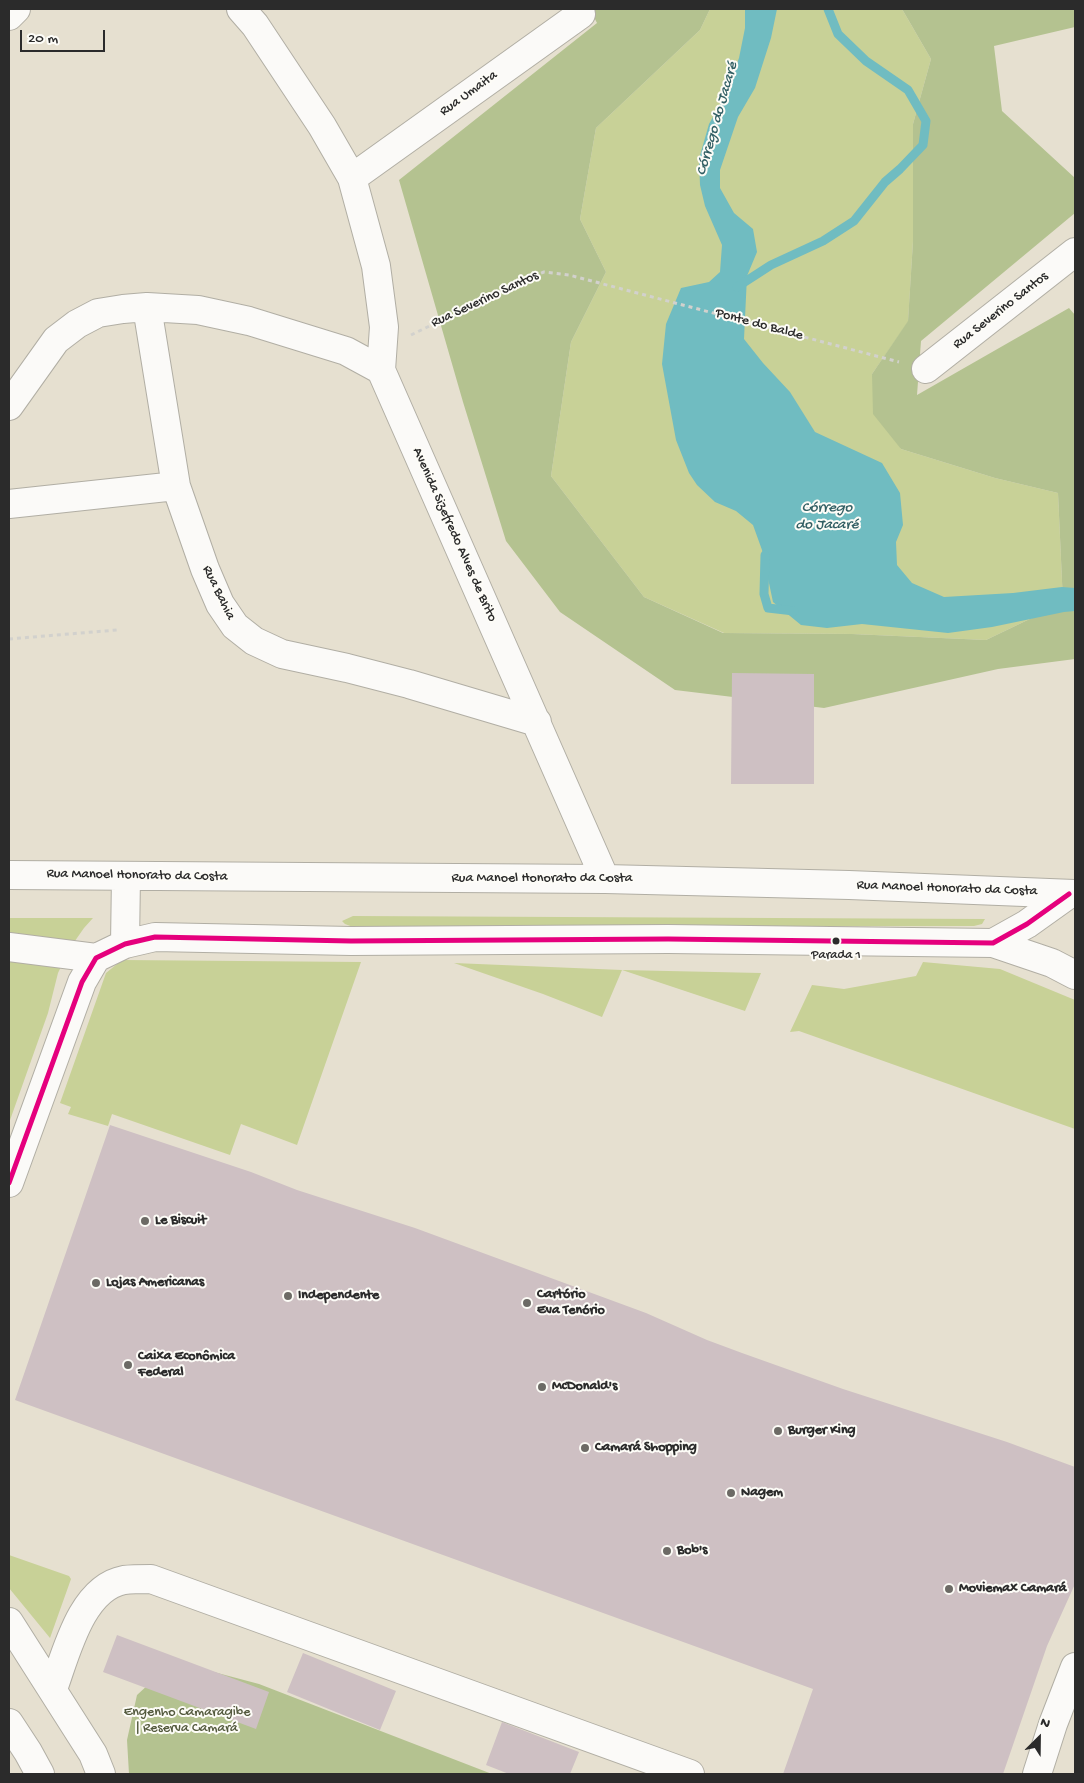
<!DOCTYPE html>
<meta charset="utf-8">
<style>
body{margin:0}
#map{position:relative;width:1084px;height:1783px;overflow:hidden;background:#e6e0d0;font-family:"Gochi Hand",sans-serif}
canvas{display:block}
.frame{position:absolute;inset:0;border:10px solid #2b2b2b;pointer-events:none}
.north{position:absolute;left:1014px;top:1713px;width:50px;height:50px;-webkit-text-stroke:4px #fdfcf7;paint-order:stroke;rotate:23deg;font-size:14px;font-weight:700;line-height:20px;text-align:center;color:#2b2b2b}
.north::after{content:'';display:block;margin:auto;width:18px;height:22px;background:#2b2b2b;clip-path:polygon(50% 0,100% 100%,50% 72%,0 100%)}
.scale{position:absolute;left:20px;top:30px;width:85px;height:22px;box-sizing:border-box;border:2px solid #2b2b2b;border-top:0;padding-left:6px;font-size:15px;line-height:18px;white-space:nowrap;color:#2b2b2b;-webkit-text-stroke:4px #fdfcf7;paint-order:stroke}
</style>
<div id="map">
<canvas width="1084" height="1783"></canvas>
<div class="frame"></div>
<div class="north">N</div>
<div class="scale">20 m</div>
</div>
<script>
const g = document.querySelector('canvas').getContext('2d');
g.lineJoin = 'round';
function fillPath(path, color) { g.fillStyle = color; g.fill(path, 'evenodd'); }
function stroke(path, color, width, dash) { g.strokeStyle = color; g.lineWidth = width; g.lineCap = dash ? 'butt' : 'round'; g.setLineDash(dash || []); g.stroke(path); }
function write(font, color, halo, rows, align = 'center') {
  g.font = font + ' "Gochi Hand",sans-serif'; g.lineWidth = 4; g.setLineDash([]); g.textBaseline = 'middle'; g.strokeStyle = halo; g.fillStyle = color; for (const [text, x, y, turn = 0] of rows) {
    g.save(); g.translate(x, y); g.rotate((+turn || 0) * Math.PI / 180); g.textAlign = isNaN(turn) ? turn : align; if (halo) g.strokeText(text, 0, 0); g.fillText(text, 0, 0); g.restore();
  }
}
fillPath(new Path2D(`
 M710 9H902L931 59 913 124V241L908 322 872 374 901 449 995 478 1058 493 1063 603 986 640 852 634 724 633 644 597 551 476 571 342 606 272 580 219 596 128 700 30Z
 M353 916 985 919 982 924 974 926 353 927 345 924 342 921Z
 M9 918H93L84 928 70 948 58 973 48 1013 9 1123Z
 M122 960 361 962 297 1145 241 1124 230 1155 112 1114 108 1126 68 1114 71 1107 60 1103 106 973Z
 M923 962 1000 969 1075 1000V1129L799 1031 790 1032 812 985 844 989 916 976Z
 M454 963 622 970 761 973 745 1011 622 970 602 1017 543 994Z
 M9 1555 69 1576 71 1579 50 1638 9 1588Z`), '#c8d197');
fillPath(new Path2D(`
 M590 9H710L700 30 596 128 580 219 606 272 571 342 551 476 644 597 723 633 852 634 986 640 1063 603 1058 493 995 478 901 449 873 414 872 374 908 321 913 241V124L931 59 902 9H1075V27L994 46 1002 111 1075 178V213L921 341 917 395 1069 308 1075 315V659L998 669 824 708 675 690 560 612 506 541 463 402 399 180 597 23Z
 M195 1667 259 1684 492 1774H129L127 1740 137 1695 163 1671Z`), '#b4c290');
fillPath(new Path2D(`
 M745 9H777L771 38 755 88 738 117 720 170V188L734 213 753 229 757 252 747 276 744 339 763 363 790 392 815 432 882 463 900 493 903 525 896 542 897 565 912 583 944 597 1013 593 1062 587 1075 588V611L1064 612 992 627 948 633 862 624 827 628 801 625 773 602 762 550 753 525 736 511 715 502 697 485 689 473 676 440 662 364 666 324 681 288 709 282 720 272 722 245 705 206 700 185 699 159 709 124 724 98 739 58 745 28Z`), '#70bcc1');
stroke(new Path2D(`
 M737 287 771 265 823 241 854 221 885 182 900 169 923 145 926 121 908 90 866 61 838 34 828 9
 M765 555 764 594 768 608 794 611`), '#70bcc1', 9);
fillPath(new Path2D(`
 M732 673 814 674V784H731Z
 M110 1125 251 1172 297 1190 415 1228 646 1313 707 1340 742 1353 843 1389 1007 1442 1075 1467V1584L1047 1646 1003 1774H783L813 1689 15 1400Z
 M117 1635 269 1692 256 1729 103 1672Z
 M303 1653 396 1691 380 1730 287 1692Z
 M502 1722 579 1752 570 1774H509L486 1765Z`), '#cec0c3');
const minor = new Path2D(`
 M241 9 255 25 322 126 352 178 376 266 384 327 381 370 605 879
 M9 16 16 9
 M352 178 581 14 578 9
 M147 307 176 486 205 569 220 604 235 626 254 641 282 654 347 668 409 684 537 722
 M926 369 1075 252
 M9 406 56 340 77 324 98 313 123 309 147 307 198 310 249 321 346 351 381 370
 M9 504 176 486
 M9 875 605 879 849 885 1074 894
 M993 943 1052 963 1075 975
 M125 944 126 876
 M9 947 96 958
 M9 1183 82 982 96 958 125 944 155 937 351 941 668 939 993 943 1027 924 1069 894
 M9 1622 93 1754 101 1774
 M53 1689C66 1654 81 1588 124 1580 132 1579 142 1579 151 1579L690 1774
 M9 1723 28 1752 40 1774
 M1037 1774 1053 1724 1075 1667`);
stroke(minor, '#b1aea4', 30);
stroke(new Path2D(`
 M411 335 524 280 544 272 569 275 899 362
 M9 639 117 630`), '#d2d1cd', 3, [4, 4]);
stroke(minor, '#fbfaf8', 28);
stroke(new Path2D(`
 M9 1183 82 982 96 958 125 944 155 937 351 941 668 939 993 943 1027 924 1069 894`), '#e5007d', 5);
for (const [x, y, r, color] of [
 [836,941,4.5,"#2b2b2b"],
 [145,1221,5,"#6c6a65"],
 [96,1283,5,"#6c6a65"],
 [288,1296,5,"#6c6a65"],
 [527,1303,5,"#6c6a65"],
 [128,1365,5,"#6c6a65"],
 [542,1387,5,"#6c6a65"],
 [778,1431,5,"#6c6a65"],
 [585,1448,5,"#6c6a65"],
 [731,1493,5,"#6c6a65"],
 [667,1551,5,"#6c6a65"],
 [949,1589,5,"#6c6a65"]
]) { const dot = new Path2D(); dot.arc(x, y, r, 0, 2 * Math.PI); g.fillStyle = color; g.fill(dot); stroke(dot, '#fdfcf7', 2); }
write('13px', '#2b2b2b', '#fdfcf7', [
 ["Parada 1",836,956]
]);
write('14px', '#2b2b2b', '#fdfcf7', [
 ["Rua Umaita",469,94,-36],
 ["Rua Severino Santos",485,300,-25],
 ["Rua Severino Santos",1001,311,-38],
 ["Ponte do Balde",759,325,15],
 ["Avenida Sizefredo Alves de Brito",454,535,66],
 ["Rua Bahia",218,593,64],
 ["Rua Manoel Honorato da Costa",137,876,1],
 ["Rua Manoel Honorato da Costa",542,879],
 ["Rua Manoel Honorato da Costa",947,889,2]
]);
write('bold 14px', '#2b2b2b', '#fdfcf7', [
 ["Le Biscuit",155,1221],
 ["Lojas Americanas",106,1283],
 ["Cartório",537,1295],
 ["Eva Tenório",537,1311],
 ["Independente",298,1296],
 ["Caixa Econômica",138,1357],
 ["Federal",138,1373],
 ["McDonald's",552,1387],
 ["Burger King",788,1431],
 ["Camará Shopping",595,1448],
 ["Nagem",741,1493],
 ["Bob's",677,1551],
 ["Moviemax Camará",959,1589]
], 'left');
write('14px', '#53593d', '#fdfcf7', [
 ["Engenho Camaragibe",187,1713],
 ["| Reserva Camará",187,1729]
]);
write('italic 15px', '#325f64', '#fdfcf7', [
 ["Córrego do Jacaré",718,119,-74],
 ["Córrego",827,509],
 ["do Jacaré",827,526]
]);
</script>
